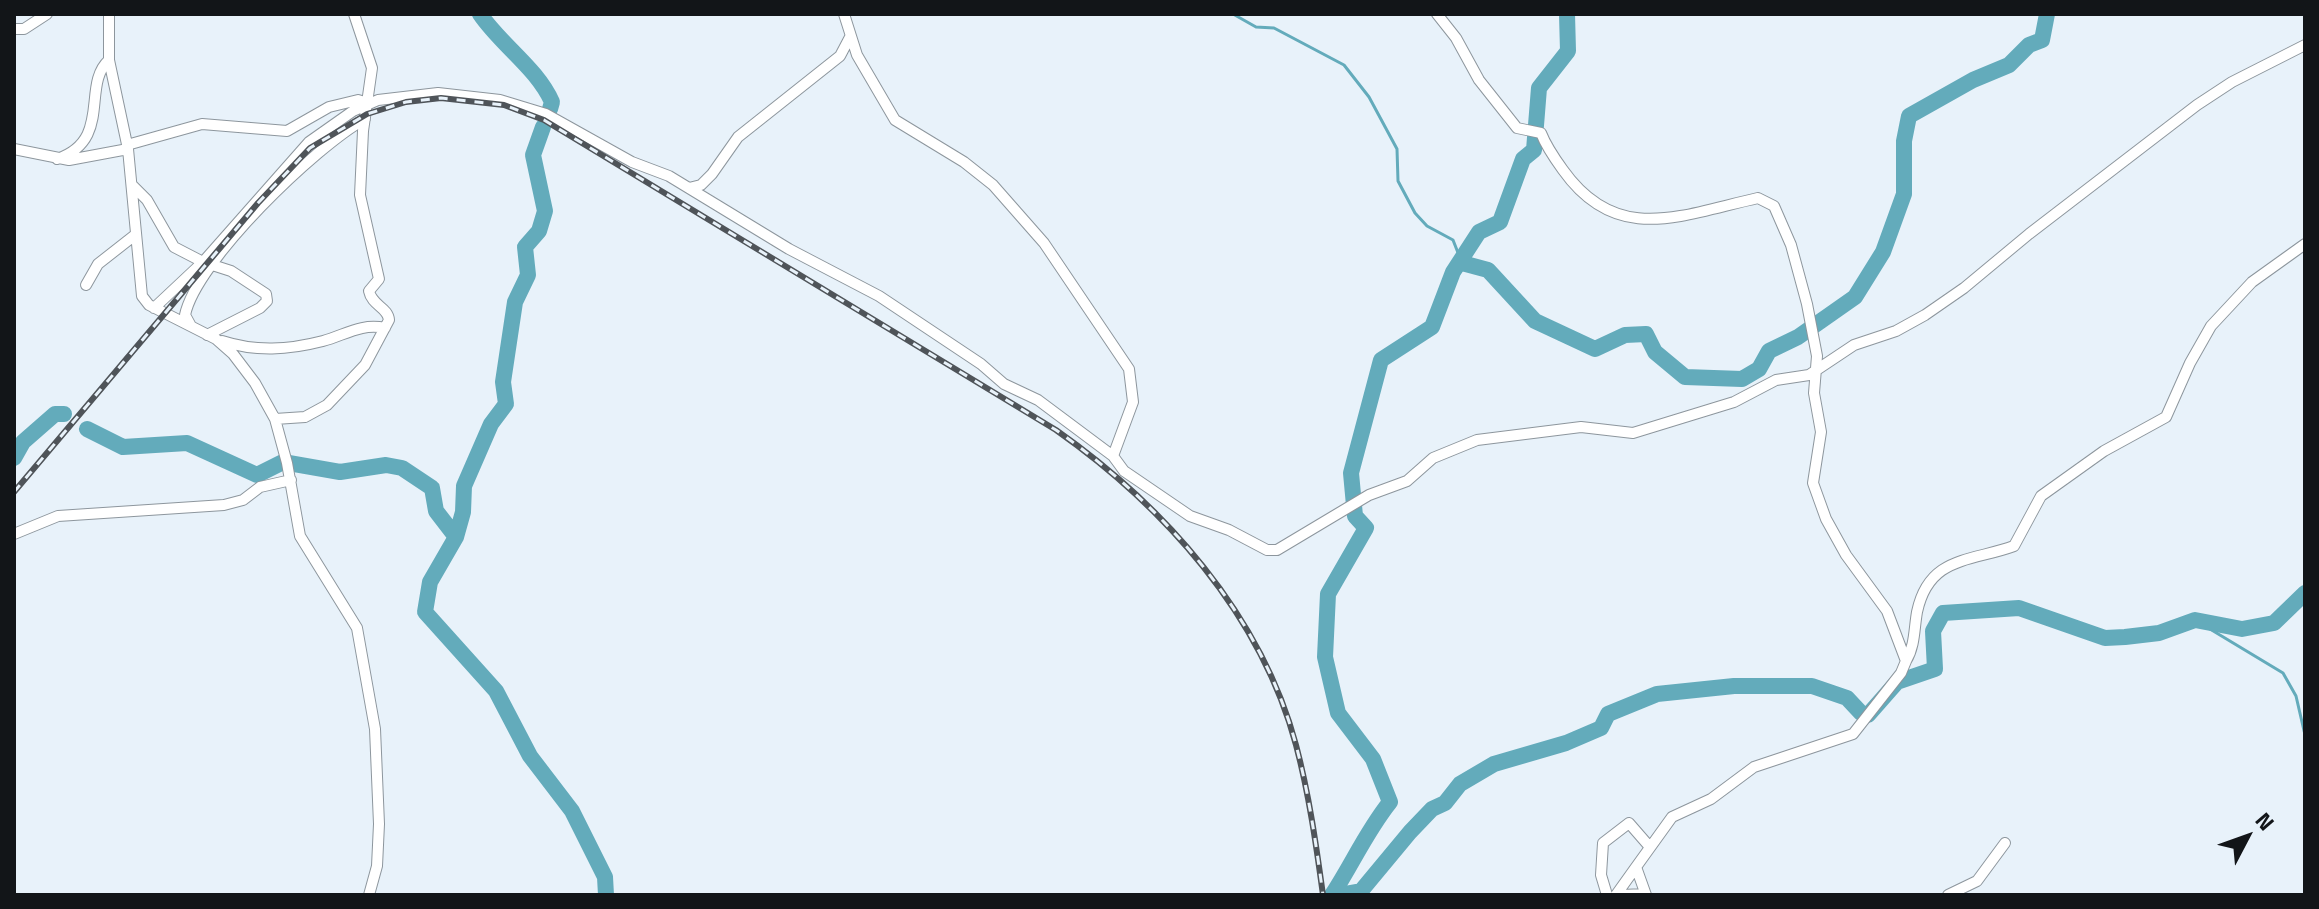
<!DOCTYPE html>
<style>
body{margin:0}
#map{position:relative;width:2319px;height:909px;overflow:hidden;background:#e8f2fa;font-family:"Titillium Web",sans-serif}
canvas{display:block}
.frame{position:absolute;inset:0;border:16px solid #121518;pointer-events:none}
.north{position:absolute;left:2207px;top:797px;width:80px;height:80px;-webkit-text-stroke:6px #e8f2fa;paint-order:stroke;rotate:49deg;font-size:22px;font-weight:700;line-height:32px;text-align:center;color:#121518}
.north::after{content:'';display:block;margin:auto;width:28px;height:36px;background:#121518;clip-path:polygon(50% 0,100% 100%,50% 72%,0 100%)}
</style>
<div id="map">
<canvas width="2319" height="909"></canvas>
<div class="frame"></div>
<div class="north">N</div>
</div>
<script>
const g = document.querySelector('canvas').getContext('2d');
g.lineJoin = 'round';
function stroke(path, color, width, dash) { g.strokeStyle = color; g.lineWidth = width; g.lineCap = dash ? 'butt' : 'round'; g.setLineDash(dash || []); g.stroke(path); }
stroke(new Path2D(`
 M1233 14 1256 27 1274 28 1344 65 1369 97 1397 149 1398 181 1415 213 1427 226 1453 240 1462 263
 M2195 620 2283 673 2296 696 2305 735`), '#63abbb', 3);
stroke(new Path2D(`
 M480 14C501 45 537 68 552 102L550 109
 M543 127 533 155 545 211 539 231 525 247 528 275 515 302 503 382 506 404 491 424 464 486 463 512 456 537 430 582 425 612 496 691 530 756 572 811 605 877 606 895
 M1462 263 1488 270 1535 321 1595 349 1625 335 1646 334 1655 352 1685 377 1742 379 1759 369 1769 351 1798 337 1855 297 1883 252 1904 194V141L1909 116 1973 80 2009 65 2029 45 2042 40 2047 14
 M87 429 123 447 187 443 257 475 283 462 340 472 386 465 402 468 432 488 436 511 456 537
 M14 458 23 442 55 414H64
 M1332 895C1353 863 1366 832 1390 802L1373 759 1338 713 1325 657 1328 594 1366 528 1355 516 1351 473 1381 360 1432 327 1453 272 1479 232 1500 222 1523 159 1534 150 1539 88 1568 51 1567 14
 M1339 895 1361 891 1410 832 1432 809 1445 803 1460 784 1494 764 1566 743 1601 728 1608 714 1657 694 1734 686H1812L1847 698 1861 713 1868 715 1897 682 1935 669 1933 631 1943 613 2019 608 2105 638 2125 637 2159 633 2195 620 2242 629 2274 623 2305 593`), '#63abbb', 16);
const minor = new Path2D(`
 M109 14V60L128 149 142 296 149 305 216 339 233 354 255 383 275 419 287 463 300 536 357 628 375 729 379 824 377 866 369 895
 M844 14 857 55 895 120 964 162 993 185 1044 243 1129 369 1133 402 1113 456
 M1437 14 1456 38 1479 80 1517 128 1541 133C1546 146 1555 159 1563 170 1617 246 1681 215 1758 198L1774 206 1791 245 1807 304 1817 356 1814 393 1821 432 1813 483 1826 519 1846 555 1887 611 1906 661 1901 673 1853 734 1754 767 1711 799 1672 817 1636 867 1646 895
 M14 29H24L47 14
 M127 145 202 124 287 131 329 107 358 100 368 103
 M14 149 69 160 128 149
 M57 159C113 140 81 85 109 60
 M132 185 147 200 174 247 203 262 231 271 266 294 267 301 260 308 207 335
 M689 188 701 185 712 174 738 137 840 56 850 37
 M86 285 98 264 135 235
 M154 308 203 262 309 142 353 111 378 100 438 93 500 100 546 114 632 162 669 176 789 249 879 296 981 364 1004 384 1038 400 1113 456 1124 471 1190 516 1229 530 1267 550H1277L1369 495 1407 481 1433 458 1477 440 1581 427 1633 433 1734 402 1776 380 1809 375 1854 345 1896 331 1925 315 1964 288 2029 234 2197 105 2232 82 2305 45
 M191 326 185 315C196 261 316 146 365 119
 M222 341C256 352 288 350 323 341 345 335 361 323 385 328
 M275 419 305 417 327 405 365 365 389 320C388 307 372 306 369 291L379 279 360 195 363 131 372 68 354 14
 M14 534 58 516 224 505 243 500 260 487 291 480
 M1906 661C1915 646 1914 629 1917 612 1929 556 1970 562 2014 546L2041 496 2104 451 2166 417 2190 363 2211 326 2252 282 2305 244
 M1607 895 1601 875 1603 843 1629 823 1649 846
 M1616 895 1636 867
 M1622 895 1645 894
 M1948 895 1977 881 2005 843`);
stroke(minor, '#8d969d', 12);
stroke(minor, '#fff', 10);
const rail = new Path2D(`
 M14 492 258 203 310 148 367 114 406 102 441 98 504 105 544 120 1056 430C1164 506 1261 614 1296 745 1309 794 1316 844 1323 895`);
stroke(rail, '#4f5459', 6);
stroke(rail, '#e8f2fa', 3, [9]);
</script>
